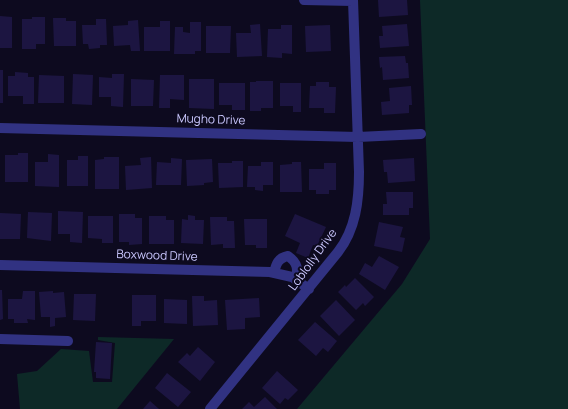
<!DOCTYPE html>
<style>
body{margin:0}
canvas{display:block;background:#0d0a1f}
</style>
<canvas width="568" height="409"></canvas>
<script>
const g = document.querySelector('canvas').getContext('2d');
g.lineJoin = 'round';
function fillPath(path, color) { g.fillStyle = color; g.fill(path, 'evenodd'); }
function stroke(path, color, width, dash) { g.strokeStyle = color; g.lineWidth = width; g.lineCap = dash ? 'butt' : 'round'; g.setLineDash(dash || []); g.stroke(path); }
function write(font, color, halo, rows, align = 'center') {
  g.font = font + ' Manrope,sans-serif'; g.lineWidth = 4; g.setLineDash([]); g.textBaseline = 'middle'; g.strokeStyle = halo; g.fillStyle = color; for (const [text, x, y, turn = 0] of rows) {
    g.save(); g.translate(x, y); g.rotate((+turn || 0) * Math.PI / 180); g.textAlign = isNaN(turn) ? turn : align; if (halo) g.strokeText(text, 0, 0); g.fillText(text, 0, 0); g.restore();
  }
}
fillPath(new Path2D(`
 M420 0H568V409H297L402 284 430 239Z
 M98 337 174 339 117 409H20L17 374 37 371 61 349 89 351 93 382H112L115 343 98 340Z`), '#0d2927');
fillPath(new Path2D(`
 M378 0H407L408 15 379 17Z
 M0 16 12 17V48H0Z
 M32 17H45V44H36V49H22V19H32Z
 M53 18H66V21H76V46H54Z
 M96 19H106L107 45H100V48L89 49 88 44H83L82 25H96Z
 M138 20 140 51H131L130 45 114 46 113 26 128 25V21Z
 M160 21H170V51H144V27H160Z
 M190 22H201V51H195V54H174L175 27H183V32L190 33Z
 M260 24 262 56 237 57 236 33H251L250 25Z
 M407 24 409 46 380 48 379 36H383L382 26Z
 M281 25H292V54L282 53V58L267 57 268 29H281Z
 M330 25 331 51 306 52 305 26Z
 M206 26H231L230 53H206Z
 M405 56 406 63H408L409 78 383 80 382 67 380 68 379 57Z
 M0 70H3V103H0Z
 M15 72 28 73V77H34V104H23V96H8V76H15Z
 M73 74 93 75 92 105 72 104Z
 M112 74H124L123 107 111 106V97H99V77L112 78Z
 M39 75 64 76V103H38Z
 M160 75H184V100L170 99V108H159Z
 M131 79 154 80 153 106H131Z
 M189 79H214V109L189 108Z
 M256 81H273V108H261V111H250V82H256Z
 M316 82H329V87H336L335 113H324V108H309L310 86H316Z
 M219 83H245V110H232V105H219Z
 M280 83H301V112H293V106H280Z
 M411 86 412 105H409V113L382 115 381 102 390 101 389 88Z
 M18 153H28V182H5V155H18Z
 M48 154 59 155V187L35 186V162H48Z
 M78 156H88V186H67V160H78Z
 M104 157H119V189H95V160L104 159Z
 M151 157 152 188 126 190 125 166 141 165 140 158Z
 M171 158 182 159 181 185H156L157 162 171 163Z
 M414 158 415 181 388 183 387 172H384L383 160Z
 M212 159 213 182 204 183V185L187 186 186 160Z
 M232 161H243V187L219 188 218 163H232Z
 M261 162H273V185H263V191L255 190V187H247L248 166H261Z
 M292 162H301L302 192H280V165L292 164Z
 M324 163H336V190H329V194H316V190H309V169H324Z
 M386 192H413V208H409V215H383V204H387Z
 M58 211 83 212 82 243 70 242V234H58Z
 M28 212 52 213 51 241 27 238Z
 M0 213 21 214 20 239H0Z
 M119 214H135V218H142V244L129 245V242H119Z
 M295 214 326 227 317 246 313 245 308 258 296 253 300 243 285 236Z
 M188 215 195 216V220H204L203 244 181 243 182 219 188 220Z
 M88 216H113V243H102V239L88 238Z
 M149 216H166V220H174V244H149Z
 M210 217H227V221H234L235 248H223V244L211 245Z
 M244 219H267V248H256V245H245Z
 M379 222 403 227 400 237 405 238 402 252 374 246Z
 M379 256 399 267 385 290 359 274 365 263 372 267Z
 M355 278 374 297 365 306 363 303 356 310 338 292 345 285 346 287Z
 M0 290H2L3 319 0 320Z
 M23 291H35V320L27 319 28 323H14V319H8V299H22Z
 M53 291V293L64 292 66 317 55 318V326L50 327V317H41L39 292Z
 M74 294H96L95 321 73 320Z
 M132 295H156V321H141V326H132Z
 M192 296H204V301L217 300 218 325 193 326Z
 M259 298 260 317 245 318V329L227 330 225 300Z
 M164 299 187 300V324L164 323Z
 M336 300 355 320 339 336 320 316Z
 M315 322 337 341 328 352 323 348 316 356 298 340Z
 M96 342 112 343 110 379 96 378V372H94Z
 M198 347 215 362 200 381 178 362 187 353 190 356Z
 M277 371 298 390 288 400 285 398 280 404 262 388Z
 M167 373 191 392 178 407 155 388Z
 M265 397 277 409H242L249 402 254 407Z
 M150 401 159 409H143Z`), '#1c1541');
stroke(new Path2D(`
 M304 0 353 1
 M0 128 358 137 421 134
 M0 265 270 272 292 277 309 289
 M274 273C276 264 278 258 288 256 298 263 298 269 296 280
 M0 339 68 341
 M210 409 338 252C356 229 359 200 359 172L353 0`), '#313282', 10);
write('12px', '#cbc8ff', '#0d0a1f', [
 ["Mugho Drive",211,120,2],
 ["Boxwood Drive",157,256,2],
 ["Loblolly Drive",313,260,-54]
]);
</script>
